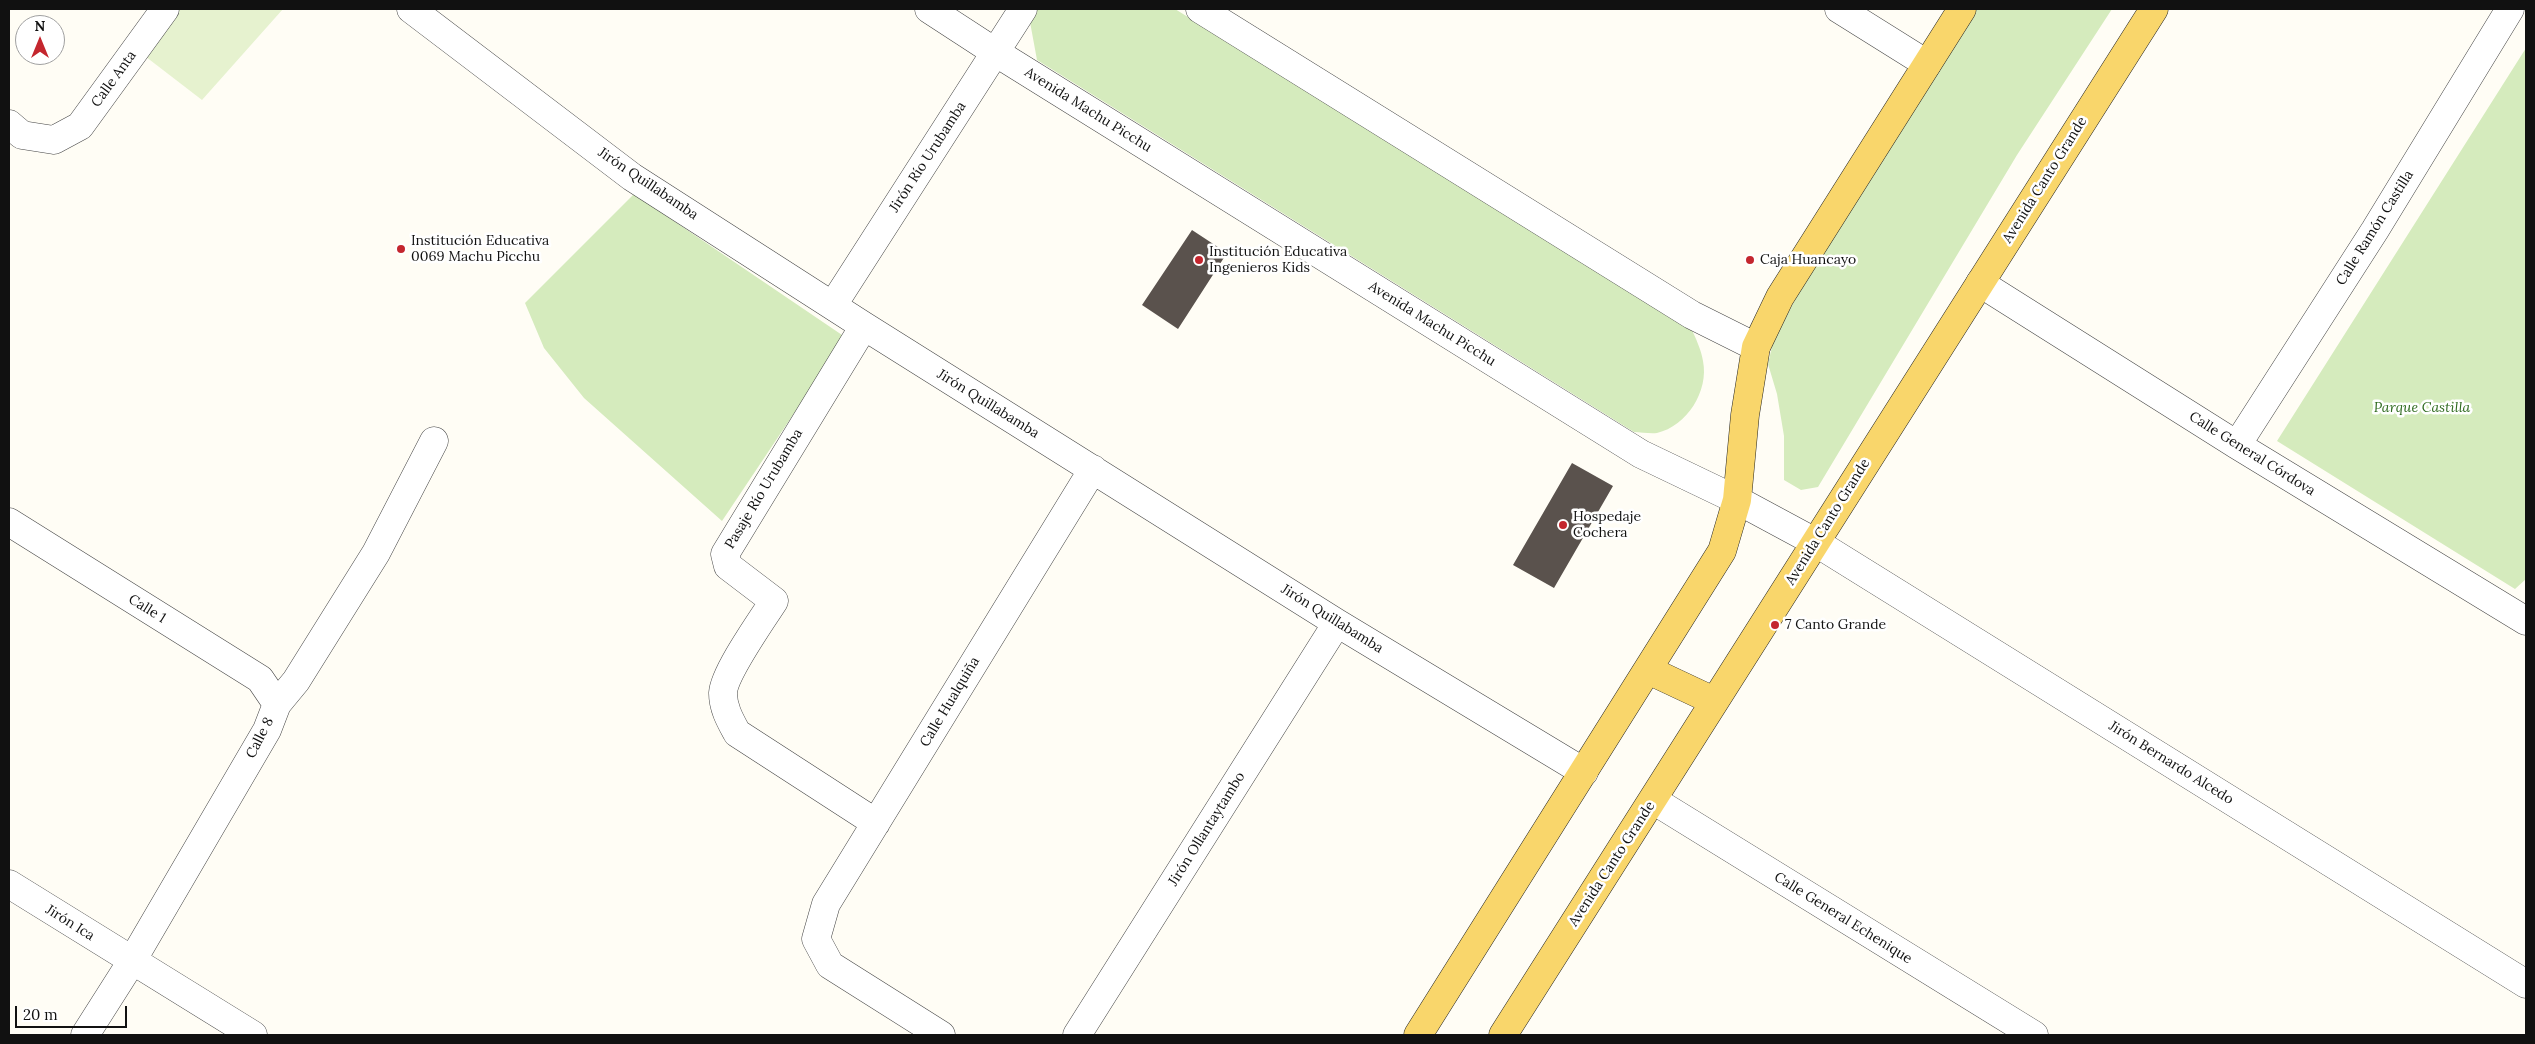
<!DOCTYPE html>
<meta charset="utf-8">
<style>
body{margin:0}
#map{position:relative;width:2535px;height:1044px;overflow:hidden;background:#fffdf5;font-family:Lora,serif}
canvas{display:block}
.frame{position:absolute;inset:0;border:10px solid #111;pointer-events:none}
.north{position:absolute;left:15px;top:15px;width:50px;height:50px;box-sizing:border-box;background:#fff;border:1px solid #a0a0a0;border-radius:50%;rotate:0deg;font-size:14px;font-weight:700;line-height:20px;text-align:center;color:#111}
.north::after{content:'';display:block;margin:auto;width:18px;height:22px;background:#c4262e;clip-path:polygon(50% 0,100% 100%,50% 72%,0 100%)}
.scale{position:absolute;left:15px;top:1006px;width:112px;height:22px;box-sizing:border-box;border:2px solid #111;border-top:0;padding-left:6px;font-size:15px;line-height:18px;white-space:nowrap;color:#111;-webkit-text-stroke:4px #fff;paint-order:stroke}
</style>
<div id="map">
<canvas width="2535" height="1044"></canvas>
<div class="frame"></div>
<div class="north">N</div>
<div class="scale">20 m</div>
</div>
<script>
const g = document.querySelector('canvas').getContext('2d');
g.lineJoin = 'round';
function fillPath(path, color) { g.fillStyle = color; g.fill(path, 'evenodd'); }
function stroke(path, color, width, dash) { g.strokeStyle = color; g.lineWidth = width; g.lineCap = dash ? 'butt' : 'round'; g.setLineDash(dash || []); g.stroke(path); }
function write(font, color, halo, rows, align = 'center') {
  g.font = font + ' Lora,serif'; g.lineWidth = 5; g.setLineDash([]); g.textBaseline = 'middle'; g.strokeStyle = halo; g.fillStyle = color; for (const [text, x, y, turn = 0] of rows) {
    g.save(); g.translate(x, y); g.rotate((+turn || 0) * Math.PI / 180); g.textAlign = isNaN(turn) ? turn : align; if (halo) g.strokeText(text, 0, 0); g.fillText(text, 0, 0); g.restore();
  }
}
fillPath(new Path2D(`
 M1035 9H1175L1691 328C1696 339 1701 349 1703 361 1709 391 1687 426 1657 433 1650 434 1641 432 1634 432L1037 60 1030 22Z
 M1977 9H2112L2017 155 1818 487 1801 490 1784 480V436L1777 394 1768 364 1773 342 1798 294Z
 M2526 48V579L2515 589 2277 441Z
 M634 194 845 337 722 521 584 398 544 348 525 303Z`), '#d5ebbd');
fillPath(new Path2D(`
 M177 9H283L202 100 137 50Z`), '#e6f2cf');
fillPath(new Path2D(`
 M1192 230 1227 253 1178 329 1142 305Z
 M1572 463 1613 486 1554 588 1513 565Z`), '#5a524d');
const minor = new Path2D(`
 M411 9 632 177 864 326 1337 623 1584 772
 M929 9 995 52 1641 454 1737 500 1815 542 2526 984
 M1200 9 1692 315 1756 347
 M1839 9 1927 64
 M9 124 22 135 54 140 80 126 165 9
 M1980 283 2237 445 2526 621
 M833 305 1023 9
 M864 326 725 554 728 566 774 601C762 620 724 673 723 693 723 708 730 720 737 733L876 823
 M2237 445 2375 230 2510 9
 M9 522 260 679 277 704
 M1653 800 2034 1035
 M9 884 253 1035
 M85 1035 132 961 267 730 277 704 296 681 376 553 434 441
 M941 1035 830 965 816 939 826 904 1093 469
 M1077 1035 1337 623`);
const major = new Path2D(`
 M1648 670 1714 701
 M1418 1035 1722 551 1737 500 1745 415 1756 347 1780 297 1962 9
 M1503 1035 2154 9`);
stroke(minor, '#444', 29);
stroke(major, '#222', 29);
stroke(minor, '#fff', 28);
stroke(major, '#f9d66b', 28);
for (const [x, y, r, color] of [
 [401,249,5,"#c4262e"],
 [1199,260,5,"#c4262e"],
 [1750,260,5,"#c4262e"],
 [1563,525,5,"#c4262e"],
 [1775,625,5,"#c4262e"]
]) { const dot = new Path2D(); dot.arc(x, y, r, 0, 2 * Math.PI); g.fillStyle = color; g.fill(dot); stroke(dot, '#fff', 2); }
write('14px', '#111', '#fff', [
 ["Calle Anta",114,79,-54],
 ["Avenida Machu Picchu",1088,110,32],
 ["Jirón Río Urubamba",928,157,-57],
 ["Avenida Canto Grande",2045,180,-58],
 ["Jirón Quillabamba",648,184,34],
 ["Calle Ramón Castilla",2375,228,-58],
 ["Avenida Machu Picchu",1432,324,32],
 ["Jirón Quillabamba",988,404,32],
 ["Calle General Córdova",2252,454,32],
 ["Pasaje Río Urubamba",764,489,-59],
 ["Avenida Canto Grande",1828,522,-58],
 ["Calle 1",147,609,32],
 ["Jirón Quillabamba",1332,619,32],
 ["Calle Hualquiña",950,702,-59],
 ["Calle 8",260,738,-63],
 ["Jirón Bernardo Alcedo",2171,763,32],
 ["Jirón Ollantaytambo",1207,829,-58],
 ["Avenida Canto Grande",1612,864,-57],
 ["Calle General Echenique",1843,918,32],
 ["Jirón Ica",70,923,32]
]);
write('14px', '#111', '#fff', [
 ["Institución Educativa",411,241],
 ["0069 Machu Picchu",411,257],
 ["Institución Educativa",1209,252],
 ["Ingenieros Kids",1209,268],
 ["Caja Huancayo",1760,260],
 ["Hospedaje",1573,517],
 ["Cochera",1573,533],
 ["7 Canto Grande",1785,625]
], 'left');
write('italic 14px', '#2f6b1f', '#fff', [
 ["Parque Castilla",2422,408]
]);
</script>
